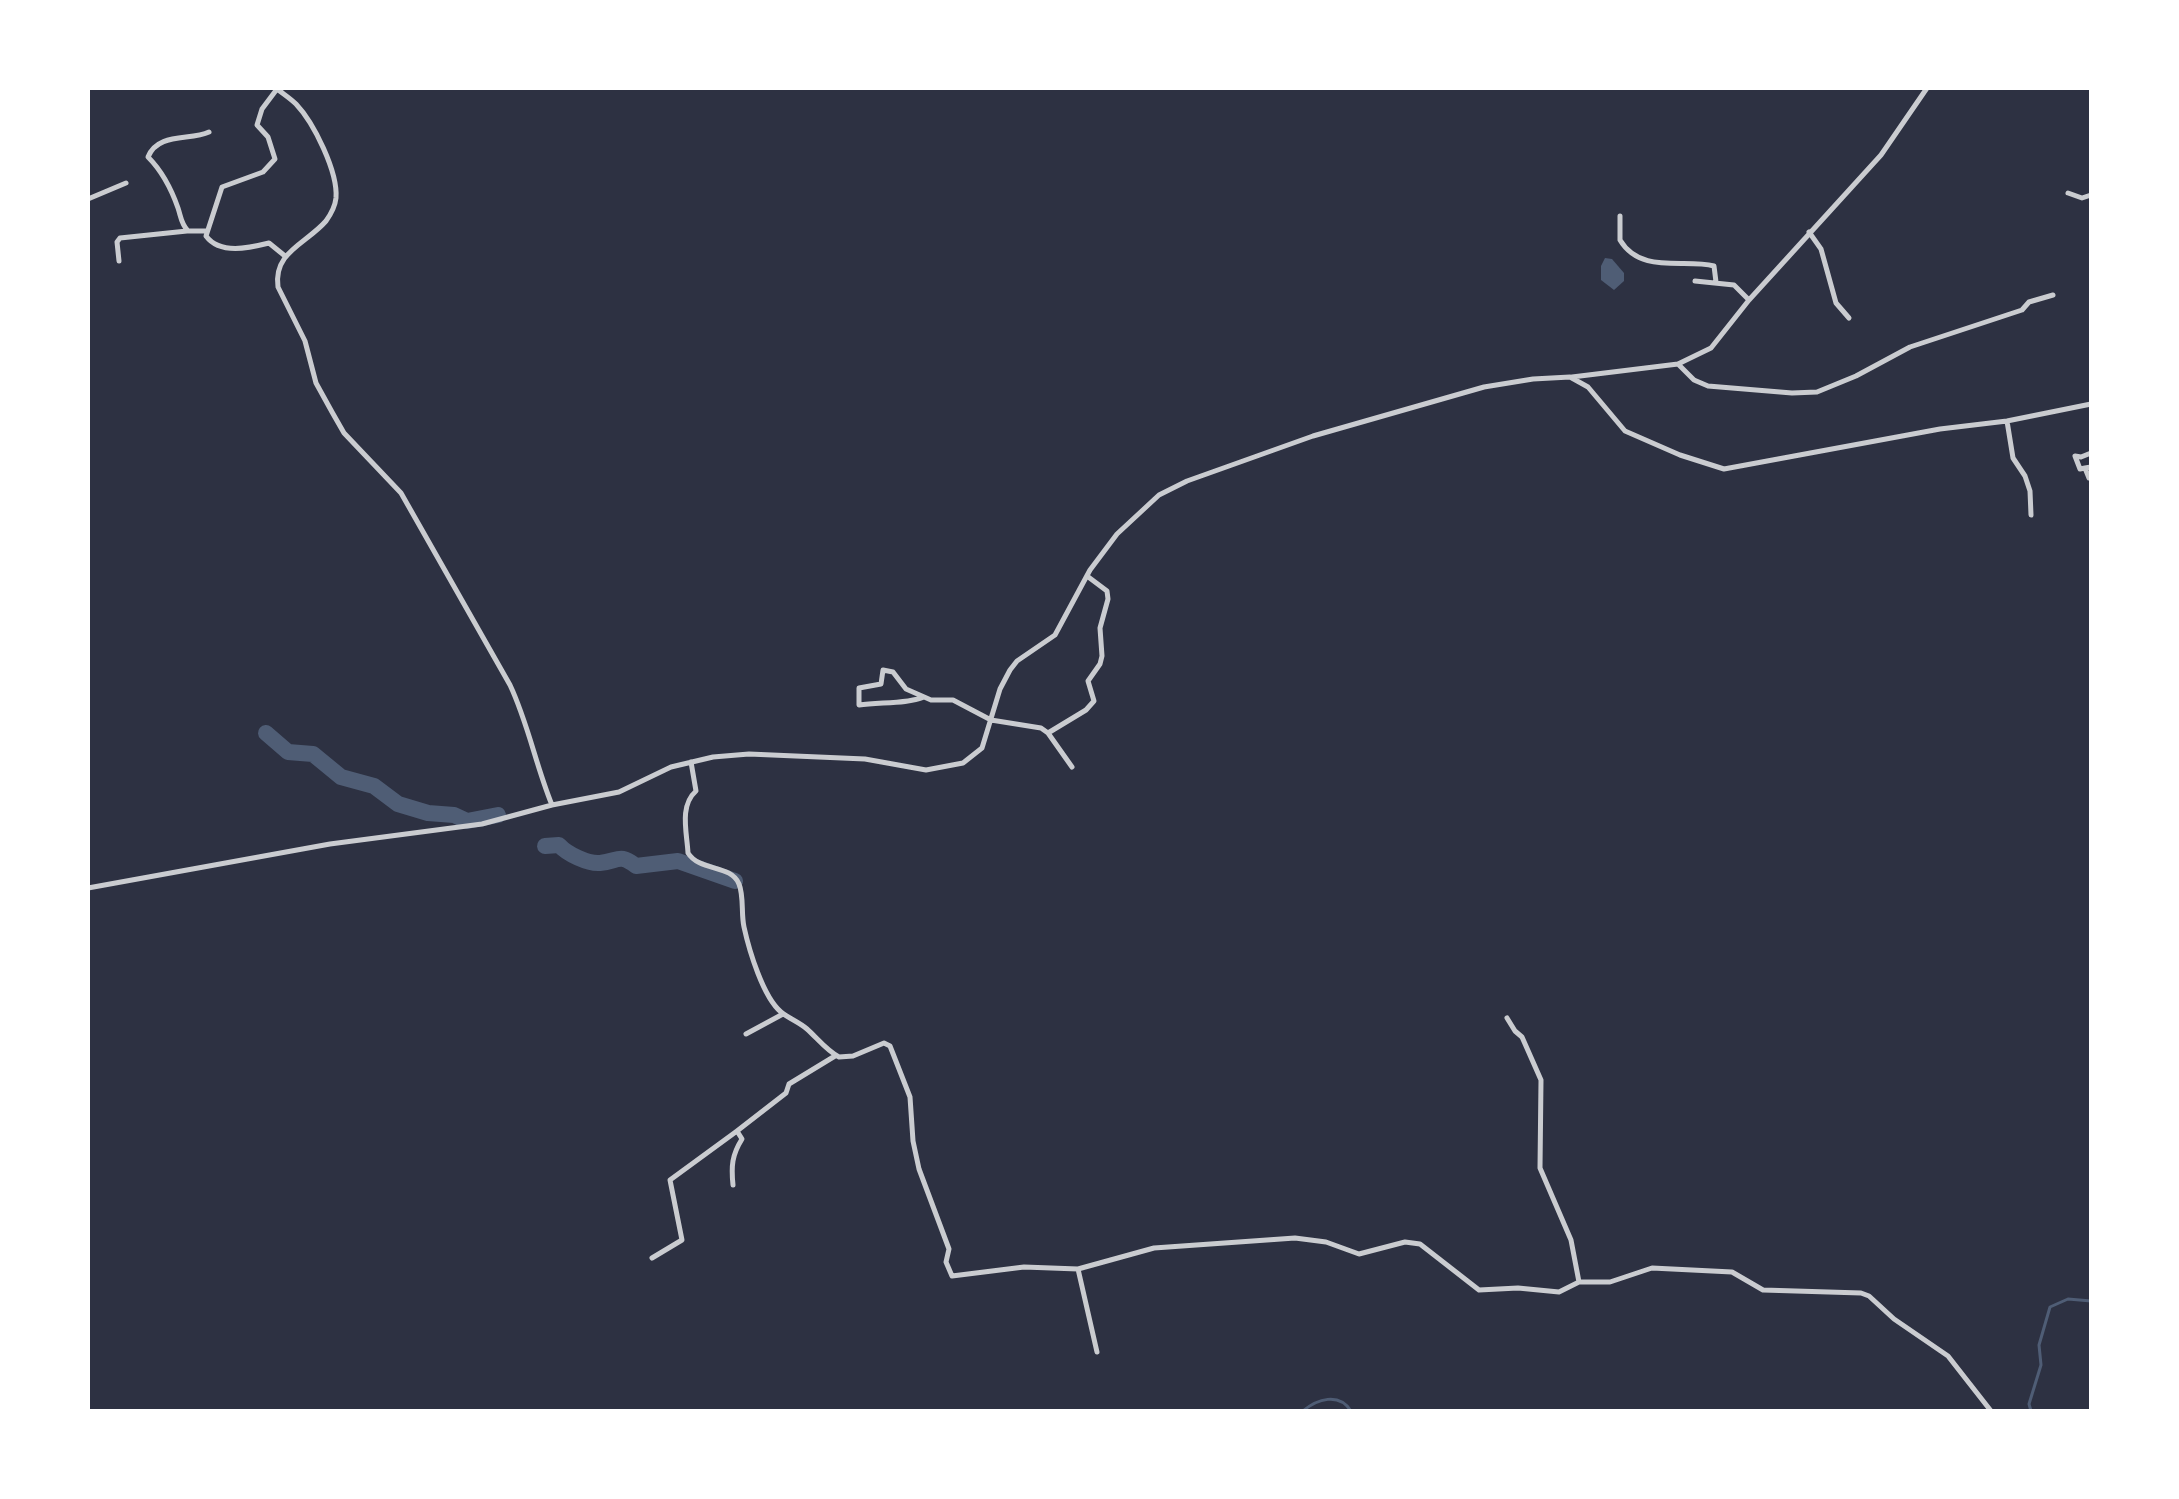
<!DOCTYPE html>
<style>
body{margin:0}
#map{position:relative;width:2179px;height:1499px;overflow:hidden;background:#2d3142;font-family:Montserrat,sans-serif}
canvas{display:block}
.frame{position:absolute;inset:0;border:90px solid #fff;pointer-events:none}
</style>
<div id="map">
<canvas width="2179" height="1499"></canvas>
<div class="frame"></div>
</div>
<script>
const g = document.querySelector('canvas').getContext('2d');
g.lineJoin = 'round';
function fillPath(path, color) { g.fillStyle = color; g.fill(path, 'evenodd'); }
function stroke(path, color, width, dash) { g.strokeStyle = color; g.lineWidth = width; g.lineCap = dash ? 'butt' : 'round'; g.setLineDash(dash || []); g.stroke(path); }
fillPath(new Path2D(`
 M1605 258 1612 259 1624 273V281L1614 290 1601 280V266Z`), '#4f5d75');
stroke(new Path2D(`
 M1303 1411C1317 1399 1339 1392 1351 1411
 M2031 1411 2029 1404 2041 1365 2039 1345 2050 1307 2068 1299 2091 1301`), '#4f5d75', 3);
stroke(new Path2D(`
 M266 733 288 752 313 754 341 777 374 786 398 804 428 813 454 815 467 821 498 815
 M545 846 559 845C567 854 588 864 600 863 619 861 619 853 636 866L678 861 735 881`), '#4f5d75', 16);
stroke(new Path2D(`
 M276 88C282 93 290 98 296 104 314 123 338 172 336 198 335 207 331 214 326 221 306 244 273 252 278 287L305 341 316 383 332 412 344 433 401 493 510 685C528 723 536 766 552 805
 M277 89 262 109 257 125 268 137 275 159 263 172 222 187 206 236C220 255 249 248 269 243L285 256
 M2068 193 2082 198 2091 195
 M88 199 126 183
 M1620 216V240C1641 275 1685 258 1714 266L1716 282
 M206 231H188C181 224 181 217 178 208 171 188 163 172 148 157 158 132 190 141 209 132
 M1809 232 1821 249 1836 303 1849 318
 M119 261 117 242 120 238 187 231
 M1695 281 1734 285 1749 300
 M1678 364 1694 380 1708 386 1792 393 1817 392 1856 376 1910 347 2022 310 2029 302 2053 295
 M1572 377 1678 364 1711 348 1749 300 1881 155 1927 88
 M2007 421 2013 458 2025 476 2030 491 2031 515
 M2085 468 2080 469 2075 456 2081 457 2091 453
 M2089 478 2085 468 2091 467
 M924 697C907 704 880 702 859 705V688L881 684 883 670 893 672 906 689 931 700H953L991 720 1041 728 1048 733 1072 767
 M1048 733 1086 710 1094 701 1088 681 1100 664 1102 656 1100 628 1108 599 1107 591 1087 576
 M691 762 696 791C679 806 687 833 688 853 700 872 731 864 739 884 744 896 741 914 744 927 749 950 763 997 781 1012 788 1018 799 1022 807 1029 817 1038 827 1051 839 1057L853 1056 884 1043 890 1046 910 1097 913 1141 919 1169 949 1249 946 1262 952 1276 1024 1267 1078 1269 1154 1248 1295 1238 1326 1242 1359 1254 1405 1242 1420 1244 1479 1290 1518 1288 1559 1292 1579 1282H1610L1652 1268 1732 1272 1763 1290 1861 1293 1869 1296 1894 1319 1948 1356 1991 1411
 M88 888 330 844 482 824 552 805 619 792 671 767 713 757 749 754 865 759 926 770 963 763 982 748 1000 689 1010 670 1017 661 1055 635 1090 570 1117 534 1159 495 1187 481 1313 436 1484 387 1533 379 1570 377 1588 387 1625 431 1680 455 1724 469 1940 429 2007 421 2091 404
 M1507 1018 1515 1031 1522 1037 1541 1080 1540 1168 1571 1240 1579 1282
 M746 1034 783 1014
 M737 1131 786 1093 789 1084 835 1056
 M652 1258 682 1240 670 1180 737 1131 742 1139C732 1155 731 1166 733 1185
 M1078 1269 1097 1352`), '#caccd0', 5);
</script>
